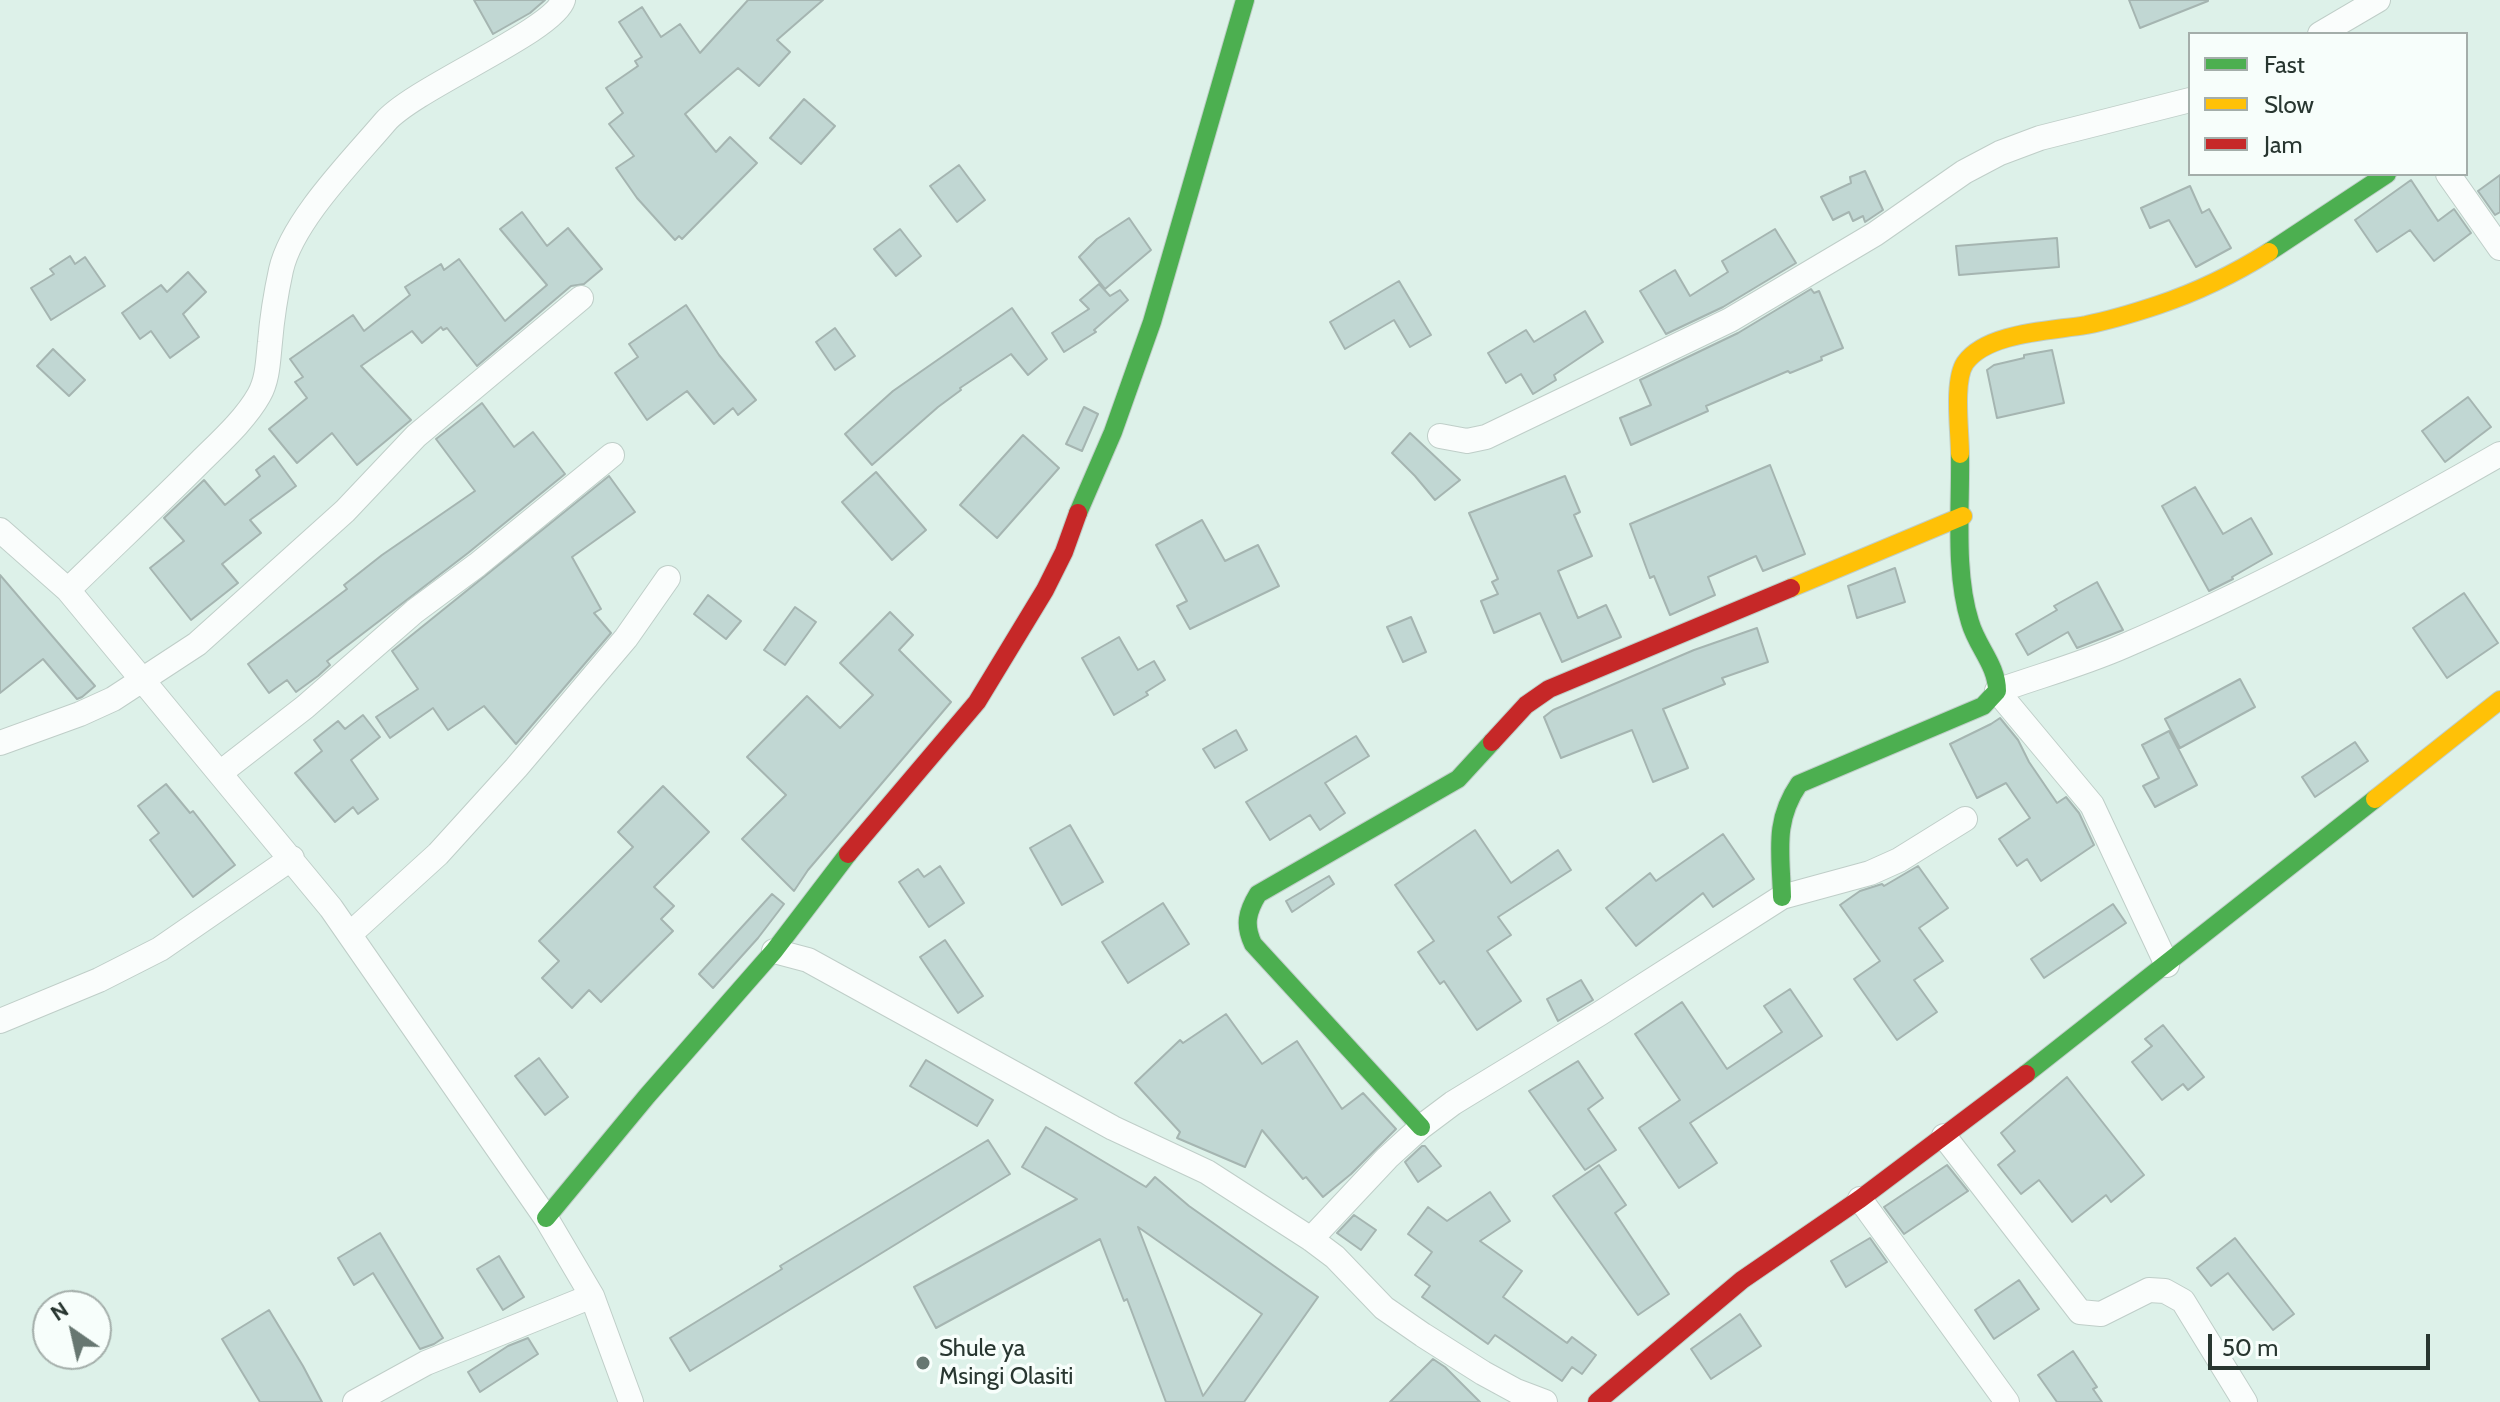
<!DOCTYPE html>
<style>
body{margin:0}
#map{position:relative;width:2500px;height:1402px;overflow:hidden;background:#ddf1e9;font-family:Cabin,sans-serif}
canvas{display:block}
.legend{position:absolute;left:2188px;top:32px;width:280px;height:144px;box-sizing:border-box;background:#f7fefb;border:2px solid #a4aeaa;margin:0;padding:10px 14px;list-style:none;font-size:24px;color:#283630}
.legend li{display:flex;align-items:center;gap:16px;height:40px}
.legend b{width:40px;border:2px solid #a4aeaa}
.north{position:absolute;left:32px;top:1290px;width:80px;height:80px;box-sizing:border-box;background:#f7fefb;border:2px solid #a4aeaa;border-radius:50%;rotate:326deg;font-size:22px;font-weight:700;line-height:32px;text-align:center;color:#283630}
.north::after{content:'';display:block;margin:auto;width:28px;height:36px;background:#677771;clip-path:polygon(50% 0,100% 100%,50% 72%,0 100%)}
.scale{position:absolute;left:2208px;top:1334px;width:222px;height:36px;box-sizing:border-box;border:4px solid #283630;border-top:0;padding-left:10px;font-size:24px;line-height:28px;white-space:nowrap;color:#283630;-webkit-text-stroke:6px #f7fefb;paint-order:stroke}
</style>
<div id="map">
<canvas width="2500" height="1402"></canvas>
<ul class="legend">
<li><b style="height:10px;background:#4caf50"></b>Fast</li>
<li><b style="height:10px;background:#ffc107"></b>Slow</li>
<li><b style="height:10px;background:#c62828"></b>Jam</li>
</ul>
<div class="north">N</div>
<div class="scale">50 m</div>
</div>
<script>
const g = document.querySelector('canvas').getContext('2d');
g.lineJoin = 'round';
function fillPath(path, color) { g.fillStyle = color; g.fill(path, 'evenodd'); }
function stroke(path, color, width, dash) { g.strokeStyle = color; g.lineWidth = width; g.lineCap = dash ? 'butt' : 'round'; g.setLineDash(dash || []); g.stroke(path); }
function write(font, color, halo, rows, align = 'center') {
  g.font = font + ' Cabin,sans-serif'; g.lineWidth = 7; g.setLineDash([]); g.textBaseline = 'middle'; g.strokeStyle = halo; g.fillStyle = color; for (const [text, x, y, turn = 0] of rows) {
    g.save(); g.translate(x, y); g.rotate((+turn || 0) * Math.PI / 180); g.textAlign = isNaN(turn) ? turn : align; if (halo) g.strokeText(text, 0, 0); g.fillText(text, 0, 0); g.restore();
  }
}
const building = new Path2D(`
 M474 0H545L530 13 493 34Z
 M748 0H823L777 40 790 52 759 86 738 68 685 114 716 152 730 137 757 163 682 239 679 236 675 240 637 198 616 168 634 156 609 124 623 113 606 88 638 66 635 61 642 57 619 22 642 7 661 37 680 24 700 53Z
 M2129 0H2208V1L2140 28Z
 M804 99 835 126 801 164 770 138Z
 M959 165 985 200 957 222 930 186Z
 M1865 171 1883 210 1865 222 1863 216 1853 221 1849 212 1833 220 1821 197 1851 183 1850 177Z
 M2500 175V212L2495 215 2478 191Z
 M2411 180 2438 221 2454 209 2471 233 2434 261 2410 230 2377 252 2355 220Z
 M2190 186 2202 213 2209 209 2231 248 2196 267 2169 220 2150 228 2141 208Z
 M522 212 547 246 568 228 602 269 584 284 571 286 477 366 447 328 443 330 441 327 422 343 412 331 361 366 411 420 357 465 332 433 297 463 269 429 307 398 295 382 303 377 290 359 353 315 364 331 410 295 405 287 441 264 444 270 459 259 505 321 547 285 500 229Z
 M1129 218 1151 250 1105 289 1079 257 1097 239Z
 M900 229 921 256 896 276 874 249Z
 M1775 229 1796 263 1723 307 1666 334 1640 291 1675 270 1690 296 1728 272 1722 261Z
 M2057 238 2059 267 1959 275 1956 246Z
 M70 256 75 264 85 257 105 286 51 320 31 288 54 274 50 269Z
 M188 272 206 292 183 314 199 337 170 358 151 331 140 339 122 313 161 285 167 292Z
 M1399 281 1431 335 1410 347 1394 320 1345 349 1330 322Z
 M1099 284 1110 296 1120 290 1128 300 1094 330 1096 332 1064 352 1052 333 1089 309 1080 300Z
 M1811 289 1814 293 1819 291 1843 348 1821 357 1822 360 1790 373 1788 371 1706 406 1708 411 1631 445 1620 418 1651 405 1640 380 1738 333Z
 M686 305 719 355 756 400 738 415 733 408 714 424 687 391 647 420 615 373 638 357 629 344Z
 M1012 308 1047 359 1028 375 1011 354 960 388 961 390 938 407 872 465 845 434 893 391Z
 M1585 311 1603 342 1554 375 1556 380 1533 394 1521 374 1506 383 1488 353 1526 330 1534 342Z
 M835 328 855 356 835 370 816 342Z
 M53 349 85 380 69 396 37 366Z
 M2052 350 2064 403 1997 418 1987 370 1994 365 2024 358V355Z
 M2468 397 2491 427 2445 462 2422 431Z
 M482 403 514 447 533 432 565 474 468 553 327 661 330 665 318 676 296 692 287 680 269 693 248 664 347 589 344 585 382 555 475 491 436 439Z
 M1084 407 1098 414 1082 451 1066 444Z
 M1410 433 1460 480 1435 500 1415 476 1392 453Z
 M1023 435 1059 468 997 538 960 505Z
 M274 456 296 486 250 520 261 533 222 564 238 583 191 620 150 568 184 541 164 518 204 480 225 505 260 476 256 470Z
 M1770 465 1805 554 1763 571 1756 556 1708 577 1715 595 1670 615 1654 576 1650 578 1630 524Z
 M876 472 926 530 892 560 842 502Z
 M609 476 635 512 572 557 601 609 594 613 611 633 516 744 484 706 448 730 433 708 390 738 376 717 418 689 392 651Z
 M1565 476 1580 512 1574 515 1592 556 1558 571 1578 618 1606 605 1621 637 1562 662 1540 613 1494 633 1481 601 1498 594 1492 582 1498 579 1469 513Z
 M2195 487 2223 534 2251 518 2272 554 2232 577 2233 579 2209 591 2162 506Z
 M1202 520 1225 561 1258 545 1279 586 1190 629 1177 606 1187 601 1156 545Z
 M1895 568 1905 602 1857 618 1848 586Z
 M0 575 95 686 82 697 77 699 43 659 0 693Z
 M2097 582 2123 630 2077 648 2068 632 2028 655 2016 634 2057 610 2054 606Z
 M2464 593 2498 643 2447 678 2413 628Z
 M708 595 741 621 726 639 694 614Z
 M795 607 816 622 785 665 764 650Z
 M890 612 913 635 899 650 951 702 808 870 794 891 742 839 786 795 747 757 807 696 840 728 873 695 840 663Z
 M1411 617 1426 652 1403 662 1387 627Z
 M1757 628 1768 662 1722 678 1725 684 1663 709 1688 768 1653 782 1632 730 1561 758 1544 717 1553 710 1694 650Z
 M1119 637 1138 670 1154 661 1165 680 1146 692 1148 695 1114 715 1082 658Z
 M2240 679 2255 707 2180 748 2165 719Z
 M363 715 380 737 351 760 378 799 358 814 353 807 335 822 295 773 322 751 314 740 338 721 345 729Z
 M2000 718 2018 740 2029 762 2057 803 2066 797 2079 813 2094 845 2041 881 2027 859 2017 866 1999 839 2030 818 2006 783 1977 798 1950 744 1991 724Z
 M1236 730 1247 750 1215 768 1203 749Z
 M2169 731 2197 785 2155 807 2143 786 2159 778 2142 745Z
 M1356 736 1369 756 1325 783 1345 813 1320 830 1310 815 1270 840 1246 802Z
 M2355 742 2368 761 2315 797 2302 777Z
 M166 784 190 813 193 811 235 865 193 897 150 840 159 833 138 806Z
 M663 786 709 832 654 887 674 906 661 919 673 931 601 1002 589 990 572 1008 542 978 559 961 539 941 633 847 618 832Z
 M1070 825 1103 882 1062 905 1030 848Z
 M1475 830 1511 883 1558 850 1571 870 1498 917 1511 935 1487 951 1521 1001 1477 1030 1444 981 1440 984 1418 952 1434 941 1395 885Z
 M1723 834 1754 879 1713 907 1703 893 1636 946 1606 908 1650 873 1656 881Z
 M940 866 964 903 929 927 899 882 918 869 924 877Z
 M1918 866 1948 908 1919 928 1943 961 1914 980 1937 1012 1897 1040 1854 979 1880 961 1840 905 1860 891 1882 884 1884 886Z
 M1329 876 1334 884 1292 912 1286 901Z
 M772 894 784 904 758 938 713 988 699 974Z
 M1163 903 1189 944 1128 983 1102 942Z
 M2113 904 2126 923 2044 978 2031 959Z
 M945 940 983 996 958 1013 920 957Z
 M1581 980 1593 1000 1558 1021 1547 999Z
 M1790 989 1822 1036 1690 1123 1717 1163 1679 1188 1639 1128 1680 1100 1635 1034 1682 1002 1727 1069 1782 1032 1764 1006Z
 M1226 1014 1262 1064 1297 1041 1342 1109 1363 1093 1396 1129 1351 1174 1323 1197 1306 1177 1303 1179 1262 1130 1245 1167 1177 1138 1180 1132 1135 1083 1180 1040 1183 1043Z
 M2163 1025 2204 1077 2188 1090 2183 1084 2162 1100 2132 1062 2152 1046 2145 1039Z
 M539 1058 568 1097 545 1115 515 1076Z
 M926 1060 993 1100 977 1126 910 1086Z
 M1578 1061 1603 1098 1588 1109 1616 1150 1585 1170 1529 1091Z
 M2067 1077 2144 1175 2111 1202 2106 1195 2072 1222 2039 1180 2021 1194 1998 1165 2015 1151 2001 1133Z
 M1046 1127 1146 1187 1155 1177 1189 1206 1318 1297 1244 1402H1166L1127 1299 1124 1301 1100 1239 936 1328 914 1287 1077 1199 1022 1167ZM1138 1227 1262 1314 1203 1396 1162 1289Z
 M988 1140 1010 1174 690 1371 670 1338 782 1269 780 1266Z
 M1422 1146H1425L1441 1166 1418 1182 1405 1162Z
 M1599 1165 1626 1205 1615 1213 1669 1294 1638 1315 1553 1196Z
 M1947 1165 1968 1191 1904 1234 1884 1207Z
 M1490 1192 1510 1221 1480 1241 1522 1271 1503 1297 1567 1343 1572 1337 1596 1355 1582 1374 1572 1367 1562 1381 1495 1335 1488 1344 1422 1297 1430 1286 1415 1275 1432 1252 1408 1234 1428 1207 1447 1221Z
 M1354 1215 1376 1230 1361 1250 1337 1233Z
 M380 1233 443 1338 434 1344 420 1349 373 1273 354 1285 338 1258Z
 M1870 1238 1887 1262 1846 1287 1831 1261Z
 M2235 1238 2294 1314 2273 1330 2228 1273 2211 1286 2197 1268Z
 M499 1256 524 1297 503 1310 477 1269Z
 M2019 1280 2039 1309 1994 1339 1975 1310Z
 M269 1310 303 1366 322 1402H260L222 1339Z
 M1740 1314 1761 1346 1711 1379 1691 1349Z
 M528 1338 538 1354 480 1392 468 1372 508 1346Z
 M2073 1351 2097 1387 2093 1389 2102 1402H2057L2038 1375Z
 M1433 1359 1445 1367 1480 1402H1390Z`);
fillPath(building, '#c1d7d3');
stroke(building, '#a5b5b1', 2);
const street = new Path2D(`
 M2320 34 2378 0
 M2448 174 2500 248
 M1440 436 1467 441 1486 437 1730 320 1875 234 1964 172 2000 153 2040 138 2190 100
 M0 530 68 590 331 908 546 1218 592 1296 631 1402
 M68 590C111 548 156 506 199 463 219 443 245 420 259 395 268 379 268 360 270 342 272 318 276 293 281 270 292 221 352 161 385 122 414 88 554 31 563 0
 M0 743 80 714 113 699 197 644 345 511 416 436 581 298
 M220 773 305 707 415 611 477 565 612 455
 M350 934 438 854 516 768 626 638 668 578
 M774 951 808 960 1113 1128 1207 1172 1311 1239 1335 1257 1384 1308 1423 1335 1483 1373 1516 1391 1545 1402
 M2167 965 2092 805 1997 691C2039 676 2083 664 2124 646 2253 591 2378 524 2500 454
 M0 1021 99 980 160 949 292 858
 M1944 1136 2080 1312 2101 1314 2149 1290 2165 1291 2183 1301 2245 1402
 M1860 1199 2007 1402
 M1311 1239 1387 1158 1421 1127 1453 1103 1599 1014 1782 897 1870 873 1899 860 1965 819
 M355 1402 426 1363 592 1296`);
const fast = new Path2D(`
 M2269 252 2387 174
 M1078 513 1113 432 1152 322 1245 0
 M1782 897C1781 853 1773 822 1799 784L1983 706 1997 691C1997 665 1977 647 1970 622 1954 572 1961 507 1960 454
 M2026 1074 2375 799
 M1421 1127 1253 944C1244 925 1247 912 1258 894L1458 779 1492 742
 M546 1218 647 1096 774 951 848 854`);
const slow = new Path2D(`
 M1960 454C1960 432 1953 381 1965 363 1987 332 2052 331 2086 325 2111 320 2134 313 2158 305 2197 292 2234 274 2269 252
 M1791 588 1963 516
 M2375 799 2500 700`);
const jam = new Path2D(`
 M1492 742 1526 705 1549 689 1791 588
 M848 854 977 702 1045 590 1064 552 1078 513
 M1597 1402 1742 1280 1860 1199 2026 1074`);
stroke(street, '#bfcec8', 26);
stroke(fast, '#bfcec8', 20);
stroke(slow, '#bfcec8', 20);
stroke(jam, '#bfcec8', 20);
stroke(street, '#fafdfc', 24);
stroke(fast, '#4caf50', 18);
stroke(slow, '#ffc107', 18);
stroke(jam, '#c62828', 18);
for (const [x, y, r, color] of [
 [923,1363,8,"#677771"]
]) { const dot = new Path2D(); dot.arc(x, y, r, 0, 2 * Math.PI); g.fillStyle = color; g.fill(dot); stroke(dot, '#f7fefb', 3); }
write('24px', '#283630', '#f7fefb', [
 ["Shule ya",939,1349],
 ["Msingi Olasiti",939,1377]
], 'left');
</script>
